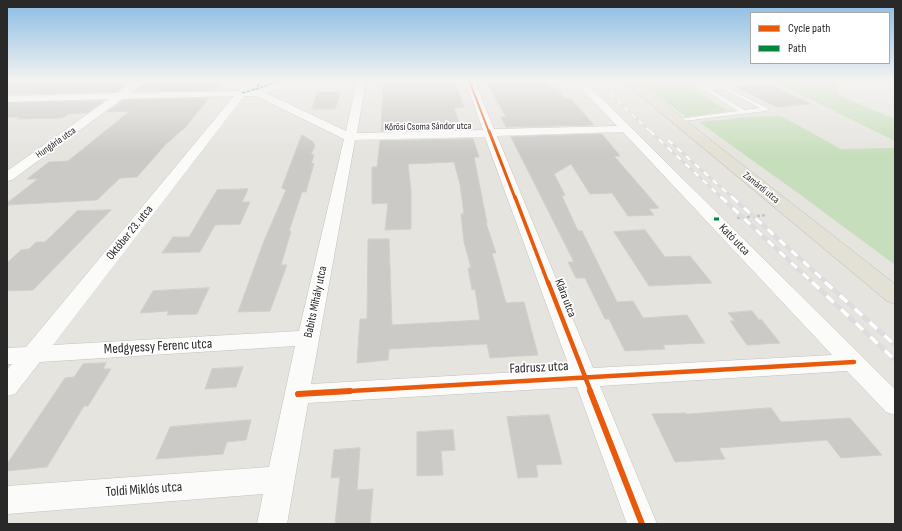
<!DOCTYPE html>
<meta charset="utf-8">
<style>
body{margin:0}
#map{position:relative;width:902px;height:531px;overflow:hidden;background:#e6e4df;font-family:"Sofia Sans Condensed",sans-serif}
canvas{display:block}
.frame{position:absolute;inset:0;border:8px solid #292929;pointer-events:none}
.legend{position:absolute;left:750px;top:12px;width:140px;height:52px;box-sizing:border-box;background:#fff;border:1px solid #a9a9a9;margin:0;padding:5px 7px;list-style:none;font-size:12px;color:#292929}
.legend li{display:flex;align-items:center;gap:8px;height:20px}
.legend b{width:20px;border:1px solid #a9a9a9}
</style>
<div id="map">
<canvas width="902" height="531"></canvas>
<div class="frame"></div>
<ul class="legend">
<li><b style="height:5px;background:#e8590c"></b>Cycle path</li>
<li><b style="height:5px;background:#00873e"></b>Path</li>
</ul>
</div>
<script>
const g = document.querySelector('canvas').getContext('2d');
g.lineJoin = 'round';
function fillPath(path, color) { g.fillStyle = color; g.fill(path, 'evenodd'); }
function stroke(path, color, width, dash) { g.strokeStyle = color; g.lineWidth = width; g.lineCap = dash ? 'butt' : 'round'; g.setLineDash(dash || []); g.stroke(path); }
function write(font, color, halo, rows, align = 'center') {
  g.font = font + ' "Sofia Sans Condensed",sans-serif'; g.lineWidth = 3.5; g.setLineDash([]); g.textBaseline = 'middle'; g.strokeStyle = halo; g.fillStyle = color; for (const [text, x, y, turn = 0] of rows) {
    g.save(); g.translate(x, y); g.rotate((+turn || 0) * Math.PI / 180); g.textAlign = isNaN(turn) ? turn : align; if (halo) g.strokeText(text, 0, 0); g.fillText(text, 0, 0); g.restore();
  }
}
fillPath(new Path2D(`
 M637 80H680L728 111 686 117Z
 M771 80H834L839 95 895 119V141Z
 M781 116 841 149 895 148V265L802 196 699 122 750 117Z`), '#c7debc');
const building = new Path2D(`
 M62 80H119L114 84 129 83 118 92 7 94V86L15 81Z
 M405 80H454L464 107 454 108 461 129 381 131 383 83H405Z
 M223 81 216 90 135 91 146 83Z
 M545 81 550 87 558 89 565 99H571L594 125 506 127 501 117H506L487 83Z
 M771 85 811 104 776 107 737 87Z
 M318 92H341L335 109H312Z
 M209 98 184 129 182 130 165 145 137 177 120 178 97 200 7 205V203L38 179H27L49 162 68 161 130 111 107 112 123 100Z
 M104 101 87 113 69 114 62 118 17 119 21 117H7V103Z
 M602 134 620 156H614L659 208 649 209 654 215 628 216 612 193 590 194 571 164 554 174 565 195 562 196 578 231H582L617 302 633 301 643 318 687 315 705 343 663 345 665 349 625 351 609 319H605L585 278H576L568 262H574L511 137Z
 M302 135 312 141 315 146 311 154 314 155 311 164 314 163 306 192H302L289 231H291L281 265H287L270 311 238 312 264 241 286 190 282 188Z
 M473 139 479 157H474L487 223H486L496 253H492L506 303 524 302 538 355 490 358 487 344 389 349 388 360 357 363 360 319H367L368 239H389L392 325 480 320 475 289 472 290 468 268H471L464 242 461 214H464L460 184 454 162 408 164 411 191V229L385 230 388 203 372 204V167H377L380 141Z
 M248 189 242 202H250L240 224 215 225 200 252 162 253 173 237H189L217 190Z
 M111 210 33 290 7 291V263L21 250 29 249 36 242H45L77 211Z
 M645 230 665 257 690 256 712 283 649 286 614 232Z
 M209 288 197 314 167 315 169 311 140 313 153 291Z
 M752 311 759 320 761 319 780 343 747 345 730 321H735L728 313Z
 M106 363 103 369H111L88 406H84L47 467 7 471V464L65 378 74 377 83 364Z
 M243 367 236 387 205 389 212 369Z
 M771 408 781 422 850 418 882 455 841 458 827 440 719 448 725 459 675 462 652 414 686 413V414Z
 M549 415 562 464 536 465 538 477 518 478 507 417Z
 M251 420 246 440 227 442 223 454 156 459 170 427Z
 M453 430 455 450 441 451 443 475 417 476V432Z
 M360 448 357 490 373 489 370 524H335L340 477 331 478 334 450Z`);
fillPath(building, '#cbcac6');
stroke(building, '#d1cfcb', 1);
const lane = new Path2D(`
 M689 80H694L705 87H726L769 109 766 111 676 122V120L678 119 738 111ZM710 89H723L760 108 744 110Z`);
const street = new Path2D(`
 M137 80H147L131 93 239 91 247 80H256L249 90H257L286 80H299L266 93 346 131 357 80H366L357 133 483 130 465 80H474L494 129 617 126 582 89 566 80H578L588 85 895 389V415L886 412 847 371 600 386 657 524H627L577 387 308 403 287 524H257L263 494 7 514V486L269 467 295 346 40 362 15 394 7 396V370L12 364H7V348L26 347 234 96 122 99 12 180 7 181V171L109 99 7 102V96L118 93ZM244 96H256L344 139 299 331 53 345ZM623 132 832 355 593 368 497 136ZM485 137 570 369 311 384 355 140Z`);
const primary = new Path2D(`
 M622 80H634L895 284V304L887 301Z`);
stroke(lane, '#c1c0c0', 1);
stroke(street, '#c1c0c0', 1);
stroke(primary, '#bfbebd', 1);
stroke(new Path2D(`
 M737 218 767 215`), '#c3c3c2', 2.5, [3, 2]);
fillPath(lane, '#fbfbfa');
fillPath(street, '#fbfbfa');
fillPath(primary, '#e3e1d5');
const railFar3 = new Path2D(`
 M595 80 651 132`);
const railFar2 = new Path2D(`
 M650 131 722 198
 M668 140 733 198`);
const railFar1 = new Path2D(`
 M721 197 813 283
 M732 197 827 283`);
const rail = new Path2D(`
 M812 282 895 360
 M825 282 895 345`);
stroke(railFar3, '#dddcde', 2.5);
stroke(railFar2, '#dddcde', 3);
stroke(railFar1, '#dddcde', 4.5);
stroke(rail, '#dddcde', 5);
stroke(railFar3, '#fff', 1.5, [5]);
stroke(railFar2, '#fff', 2, [6]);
stroke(railFar1, '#fff', 3, [8]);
stroke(rail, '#fff', 3.5, [10]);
stroke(new Path2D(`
 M262 80 256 89 283 80
 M242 93 256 89`), '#00873e', 1.5, [3.5, 1.5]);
stroke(new Path2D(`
 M714 219H719`), '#00873e', 3, [5.5, 3]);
stroke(new Path2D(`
 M469 80 489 132`), '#e8590c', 2);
stroke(new Path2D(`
 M489 131 515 198`), '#e8590c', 3);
stroke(new Path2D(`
 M515 197 548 283`), '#e8590c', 3.5);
stroke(new Path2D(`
 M548 282 591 392
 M333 392 854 362`), '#e8590c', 4.5);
stroke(new Path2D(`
 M590 391 642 524
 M298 394 350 391`), '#e8590c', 6);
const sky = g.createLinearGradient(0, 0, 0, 155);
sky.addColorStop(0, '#89bce4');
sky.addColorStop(0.52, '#f4f3f1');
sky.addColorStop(1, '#f4f3f100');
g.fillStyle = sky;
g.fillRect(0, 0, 902, 155);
write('10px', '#292929', '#fff', [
 ["Kőrösi Csoma Sándor utca",428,127,-1],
 ["Hungária utca",56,143,-35],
 ["Zamárdi utca",761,188,39]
]);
write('12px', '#292929', '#fff', [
 ["Október 23. utca",130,233,-51],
 ["Kató utca",734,240,46],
 ["Klára utca",565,298,69],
 ["Babits Mihály utca",316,302,-78]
]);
write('14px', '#292929', '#fff', [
 ["Medgyessy Ferenc utca",158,347,-3],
 ["Fadrusz utca",539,368,-3],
 ["Toldi Miklós utca",144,490,-4]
]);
</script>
